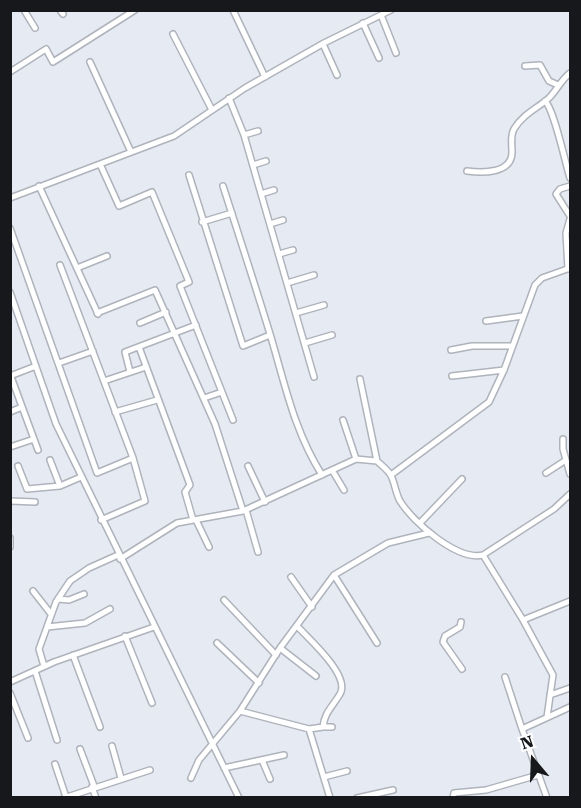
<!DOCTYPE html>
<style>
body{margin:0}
#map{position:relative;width:581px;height:808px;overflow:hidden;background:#e6ebf3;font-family:"Roboto Serif",serif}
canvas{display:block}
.frame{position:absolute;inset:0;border:12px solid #16181b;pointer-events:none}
.north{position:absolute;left:503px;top:730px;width:60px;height:60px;-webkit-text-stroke:4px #fff;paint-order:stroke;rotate:341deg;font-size:16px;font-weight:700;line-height:24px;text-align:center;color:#16181b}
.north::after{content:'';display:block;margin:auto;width:21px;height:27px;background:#16181b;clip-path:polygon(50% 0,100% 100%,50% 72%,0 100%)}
</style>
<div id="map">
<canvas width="581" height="808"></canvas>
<div class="frame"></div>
<div class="north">N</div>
</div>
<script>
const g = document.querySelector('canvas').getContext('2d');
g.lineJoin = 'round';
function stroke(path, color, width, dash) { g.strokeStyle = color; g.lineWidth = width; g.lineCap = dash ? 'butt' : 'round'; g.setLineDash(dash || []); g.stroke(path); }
const minor = new Path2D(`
 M24 10 35 28
 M60 10 63 14
 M233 10 265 77
 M381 15 396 53
 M363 23 379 58
 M173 34 212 110
 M323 44 337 75
 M90 62 131 152
 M525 66 540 65 549 81 558 85
 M10 72 46 49 53 62 135 10
 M229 98 244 135 314 377
 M545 101C554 109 565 162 570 178
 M244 135 258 131
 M100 164 119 206 152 192 189 282 180 286 233 420
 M253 165 266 161
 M467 171C482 173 512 174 512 152 512 143 510 136 514 129 523 114 538 108 549 98 557 90 561 80 570 73
 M189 175 243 346 270 335
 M39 186 98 314
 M223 186C239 236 255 285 270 334 285 384 294 431 322 475
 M570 186 560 189 556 194 570 216
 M261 194 274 190
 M10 198 174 136 245 88 324 43 391 10
 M202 222 232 213
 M270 224 283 220
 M10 228 97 473 133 458
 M279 254 293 250
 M60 265 133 458 145 501 101 520
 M77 268 107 256
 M568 269 566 233 570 219
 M287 283 314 275
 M10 292 56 424 239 798
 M97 313 155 290 215 424 243 511
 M296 313 324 305
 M486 321 523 316
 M140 323 166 312
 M305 343 332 335
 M139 347 190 485 185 492 193 520
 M451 350 472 346H512
 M59 363 93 351
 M130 372 125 352 196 325
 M10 374 38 450
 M10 376 36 366
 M452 376 504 370
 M360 379 377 461
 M104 381 146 367
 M204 398 222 392
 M10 412 22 407
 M115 412 157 400
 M343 420 356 459
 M563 439V449L570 474
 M10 447 34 439
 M50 460 60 486
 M18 466 27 489 60 486 81 477
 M248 466 265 502
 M332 470 344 490
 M546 473 566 460
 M391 475 489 402 504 370 535 285 542 278 570 268
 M10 501 35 502
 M246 510 258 552
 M196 520 209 547
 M420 523 462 479
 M10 538V547
 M120 559 177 523 243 511 356 459 377 461C382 466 390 471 392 478 395 485 396 494 400 501 413 522 457 561 483 555
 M334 575 377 643
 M291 577 312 607
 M33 591 51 614
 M58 599 69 600 84 594
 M224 600 276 655
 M523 620 570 601
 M461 622 460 627 445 636 443 642 462 669
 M297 626C309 639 351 676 340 694 333 706 324 713 323 727L309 729
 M47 627 85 623 110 609
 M125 636 152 703
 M217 643 259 683
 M280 648 316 676
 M73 655 100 727
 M44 666 39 649 56 602 70 581 89 568 118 555
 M35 671 57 740
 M505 677 522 729
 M10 682 54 662 154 627
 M10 693 28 738
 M550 695 570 688
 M240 711 309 729 330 798
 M547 717 553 675 523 620 483 555 554 509 570 494
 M323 727H332
 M112 746 121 778
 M80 749 94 786
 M262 760 270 779
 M55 764 66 797
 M224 768 284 755
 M324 777 347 771
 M191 778 199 760 240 711 280 648 334 575 388 543 429 533
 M92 787 96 798
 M64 798 150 770
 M357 798 393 790
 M453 798 454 793 486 790 538 775
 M547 798 522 729 570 707`);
stroke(minor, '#afb3bb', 8);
stroke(minor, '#fff', 5);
</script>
